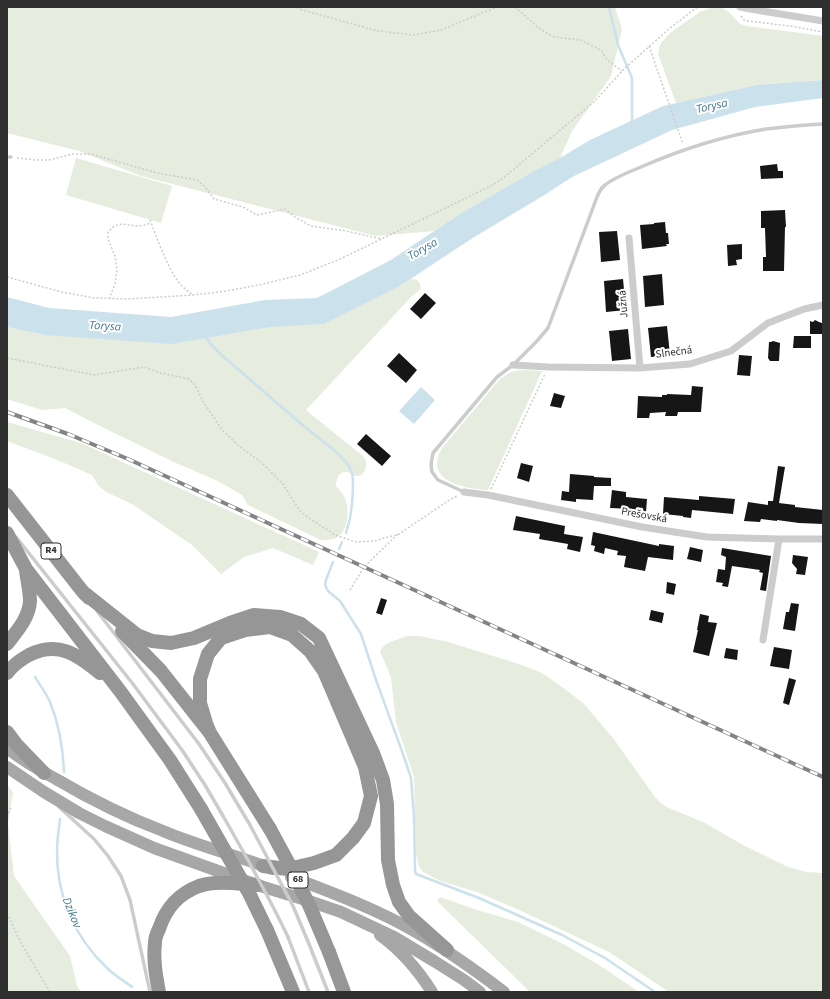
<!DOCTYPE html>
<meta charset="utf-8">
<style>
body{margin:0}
#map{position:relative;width:830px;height:999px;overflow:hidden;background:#fff;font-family:"Source Sans 3",sans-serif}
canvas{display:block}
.frame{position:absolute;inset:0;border:8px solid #2f2f2f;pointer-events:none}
</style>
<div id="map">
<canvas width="830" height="999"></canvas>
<div class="frame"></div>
</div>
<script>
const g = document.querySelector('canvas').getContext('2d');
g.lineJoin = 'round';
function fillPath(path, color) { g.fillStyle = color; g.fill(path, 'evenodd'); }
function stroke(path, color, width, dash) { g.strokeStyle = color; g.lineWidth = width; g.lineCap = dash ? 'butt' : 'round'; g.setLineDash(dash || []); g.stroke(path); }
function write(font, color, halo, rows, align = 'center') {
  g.font = font + ' "Source Sans 3",sans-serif'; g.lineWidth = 4; g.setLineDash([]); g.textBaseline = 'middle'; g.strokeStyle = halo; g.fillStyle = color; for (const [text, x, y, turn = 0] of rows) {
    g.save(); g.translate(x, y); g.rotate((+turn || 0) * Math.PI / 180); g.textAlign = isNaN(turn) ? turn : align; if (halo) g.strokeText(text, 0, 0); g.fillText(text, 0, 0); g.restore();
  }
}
fillPath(new Path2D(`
 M7 7H615L622 29 611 76 572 131 560 158 534 171 458 215 434 231 376 236 141 176 79 151 7 133Z
 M713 7H721L729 12 740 24 746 26 823 36V80L756 85 676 103 658 54 660 45 662 42 670 33 700 12Z
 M76 158 172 186 161 223 66 195Z
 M411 279C418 279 420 282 421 289L412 296 306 410 364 457C365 459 366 461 366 463 367 470 362 477 355 476 352 475 349 472 346 472 338 472 336 480 336 486 341 491 346 498 347 505 349 516 346 535 334 539 330 540 325 540 321 540L248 505 242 495 218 481 176 463 98 425 65 408 42 410 7 399V327L45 335 324 324 400 286Z
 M521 370 542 371 488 490C479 489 471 489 462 486 441 481 430 468 442 448L500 379 511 372Z
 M7 422 81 443 319 552 313 565 273 548 244 557 221 574 192 545 132 504 106 492 98 485 92 475 55 459 7 441Z
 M407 636H420L448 642 522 665 542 673 566 690 583 703 613 738 655 797 662 804 669 808 705 823 743 845 788 867 806 872 823 873V992H669L609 952 517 909 477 892 440 881 423 872 419 867 416 853 414 777 396 722 391 677 380 651C384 642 397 640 407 636Z
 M7 784 13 793 8 823 14 876 70 956 77 986 81 992H7Z
 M440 897 474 909 518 922 565 945 599 965 639 992H530L438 902 437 900Z`), '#e6ecde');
fillPath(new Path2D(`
 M823 80V98L755 107 672 130 572 177 546 194 471 239 400 286 324 324 269 327 171 344 45 335 7 327V297L49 308 171 317 265 300 317 298 391 260 458 215 534 171 560 158 590 140 663 106 756 85Z
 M421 387 435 400 414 424 399 411Z`), '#cbe1eb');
stroke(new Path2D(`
 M609 7 618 45 632 78V123
 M205 336C213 349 227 360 239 370 263 391 287 412 311 432 322 440 345 457 351 470 355 479 352 507 350 518 349 523 347 528 346 533
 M339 549 342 542
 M333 562 326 580 325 585 328 591 340 601 361 634 376 680 403 754 411 778 414 817 415 864V871L416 874 479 898 562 935 605 958 655 992
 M35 677C40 685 46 693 50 702 59 724 63 748 64 772
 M60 819C59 829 57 839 57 849 56 895 74 937 107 968 114 975 124 981 132 987`), '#cbe1eb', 2.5);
fillPath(new Path2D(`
 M777 164 778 171H783V178L761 179 760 166Z
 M785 210 786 227H785L784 271H763V257H766L765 228H761V211Z
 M665 222 666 233H668L669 244H666L667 246 642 249 640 225 654 224V223Z
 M617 231 620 260 601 262 599 232Z
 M742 244V259L736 260 737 265 728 266 727 245Z
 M662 274 664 305 645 307 643 276Z
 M623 279 626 310 606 312 604 281Z
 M425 293 436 303 421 319 410 309Z
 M815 320 819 322 822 323V334H810V321L813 322Z
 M667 326 670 355 651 357 648 328Z
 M628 329 631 359 612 361 609 331Z
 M794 336H811V348H793Z
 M773 341 780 343 779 361H770L768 358 769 342H771Z
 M399 353 417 370 406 383 387 366Z
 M739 355 752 356 750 376 737 375Z
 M692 386 703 387 701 412H678L677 416H665L666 412 650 413 649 418H637L638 396 662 397V395H667V394L691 395Z
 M554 393 565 396 561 408 550 406Z
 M366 434 391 456 382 466 357 444Z
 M521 463 533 466 529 482 517 478Z
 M778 466 785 467 779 503 795 505V507L823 510V524L799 523 777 520V521L761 519 760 522 744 521 748 502 768 505V501H773Z
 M570 474 594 476V477L611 478V486H594L593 500 576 499V502L561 500 562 491 569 492Z
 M612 490 626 492V497L647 499 646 512 634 511V509L610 508Z
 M699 496 735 499 733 514 692 510 691 518 683 517V516L663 514 664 497 699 500Z
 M516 516 565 526 564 534 583 537 580 552 567 549 568 544 539 539 540 534 513 530Z
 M593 532 659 546V544L674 546 673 560 648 557 645 571 624 567 626 556 617 555 618 551 605 548 604 554 594 551 595 546 591 545Z
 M690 547 703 550 701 562 687 559Z
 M722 548 771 556 766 591 760 590 763 573 759 572 760 570 732 566 728 587 722 586 723 583 716 582 718 569 725 570 726 557 721 555Z
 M793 555 808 557 805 575 796 574 797 569 792 563Z
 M667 582 676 584 674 595 666 593Z
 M381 598 387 600 382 615 376 613Z
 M791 603 799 604 795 631 783 629 786 612H789Z
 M651 610 664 613 662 623 649 620Z
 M700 614 709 616 708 622 717 623 709 656 693 652 698 630H697Z
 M774 647 792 650 789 669 770 666Z
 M726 648 738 650 737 660 724 658Z
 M789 678 796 680 789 705 783 703Z`), '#161616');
stroke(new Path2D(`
 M297 7 302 10 378 31 414 35 441 30 497 7
 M515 7 540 29 554 37 581 40 602 51 607 60 622 71
 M741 16 744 20 748 21 796 27 823 32
 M649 46 683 144
 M17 158 36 160H49L72 154H91L157 173 197 180 205 187 214 199 243 207 257 215 285 209 295 217 311 226 346 231 382 239
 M150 220C157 238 169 272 181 285 185 289 189 292 193 295
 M7 277 62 292 94 298 128 299 193 295 226 291 259 285 300 275 338 260 489 187 502 179 594 102 624 69 670 28 696 8 700 7
 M109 299 115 284 117 270 115 256 108 239V232C121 217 129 229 145 225 147 225 149 223 151 223
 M7 358 94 375 144 367 161 373 189 379 195 385 204 403 222 430 239 446 261 462 283 484 300 511 309 518 335 535 356 542 374 541 399 534 448 501 457 496
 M491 489 545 374
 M350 590 364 567 398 534
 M7 817 11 808
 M7 913 20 941 50 992`), '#ccc', 1.5, [2, 2]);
stroke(new Path2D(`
 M7 157H11
 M464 492 438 480 432 472 431 464 433 453 497 377 513 365 537 341 548 328 597 197C599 192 601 188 605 185 615 177 629 172 641 167 680 150 723 136 766 129 784 127 804 125 823 124
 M16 537 133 684 182 750 205 785 223 816
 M97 611 199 744 225 783 250 825
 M59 807 94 839 108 856 121 876 130 900 150 992
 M288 937 309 992
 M309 944 328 992`), '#ccc', 3.5);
stroke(new Path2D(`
 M740 7 750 9 823 21
 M629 238 640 368
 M513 365 548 367 640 368 690 364 731 351 768 323 804 309 823 305
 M464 492 488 495 642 527 707 537 779 539H823
 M763 640 779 539`), '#ccc', 7);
stroke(new Path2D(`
 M7 748C22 760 39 770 56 779 90 799 126 817 163 831 198 846 236 855 272 869
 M7 767 44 792 79 813 105 826 154 848 257 885 309 901 341 912 394 937 434 961 464 980 480 992
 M291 877C333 893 376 909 416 932 447 950 475 970 504 992
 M380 935C401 950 418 970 432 992`), '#a7a7a7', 12);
stroke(new Path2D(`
 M7 495 83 592 89 598
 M7 533 26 569 120 691 170 760 201 809
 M83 592 137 635 152 641 171 643 194 638 230 623 254 615 280 617 301 624 319 638 373 753 383 780 387 804 388 860 393 885 399 902 409 916 447 950
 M122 631 161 671 210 733 270 829
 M7 644C17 631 29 618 30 601 30 591 27 580 26 570
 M7 673C13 665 20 660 29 655 58 640 78 655 100 673
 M7 732 16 744 44 773
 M210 733 206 723 200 703V679L208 654 221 638 245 630 270 627 292 635 310 651 324 671 365 767 371 796 364 823 353 838 336 855 314 863 288 869 263 866
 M267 930 293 992
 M329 952 344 992
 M159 992C156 976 153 960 155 943 155 938 157 933 159 929 166 908 178 894 199 886 217 880 239 884 257 885`), '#969696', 14);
const rail = new Path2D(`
 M7 412 68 434 128 459 823 777`);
stroke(rail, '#848484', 4);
stroke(rail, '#fff', 2.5, [8]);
stroke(new Path2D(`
 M223 816C246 856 268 895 288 937
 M250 825 293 906 309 944`), '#ccc', 3.5);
stroke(new Path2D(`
 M201 809 249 893 267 930
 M270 829 289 864 310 907 329 952`), '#969696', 14);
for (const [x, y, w] of [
 [51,551,20],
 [298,880,20]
]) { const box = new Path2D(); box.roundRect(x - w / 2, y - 8, w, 16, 3); g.fillStyle = '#fff'; g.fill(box); stroke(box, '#2f2f2f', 1); }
write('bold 10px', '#2f2f2f', null, [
 ["R4",51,551],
 ["68",298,880]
]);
write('11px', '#2f2f2f', '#fff', [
 ["Južná",624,304,-95],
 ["Slnečná",674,353,-7],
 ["Prešovská",644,516,10]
]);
write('italic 12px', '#40778e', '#fff', [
 ["Torysa",712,107,-13],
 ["Torysa",423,250,-30],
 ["Torysa",105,327,3],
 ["Dzikov",71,913,68]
]);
</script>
